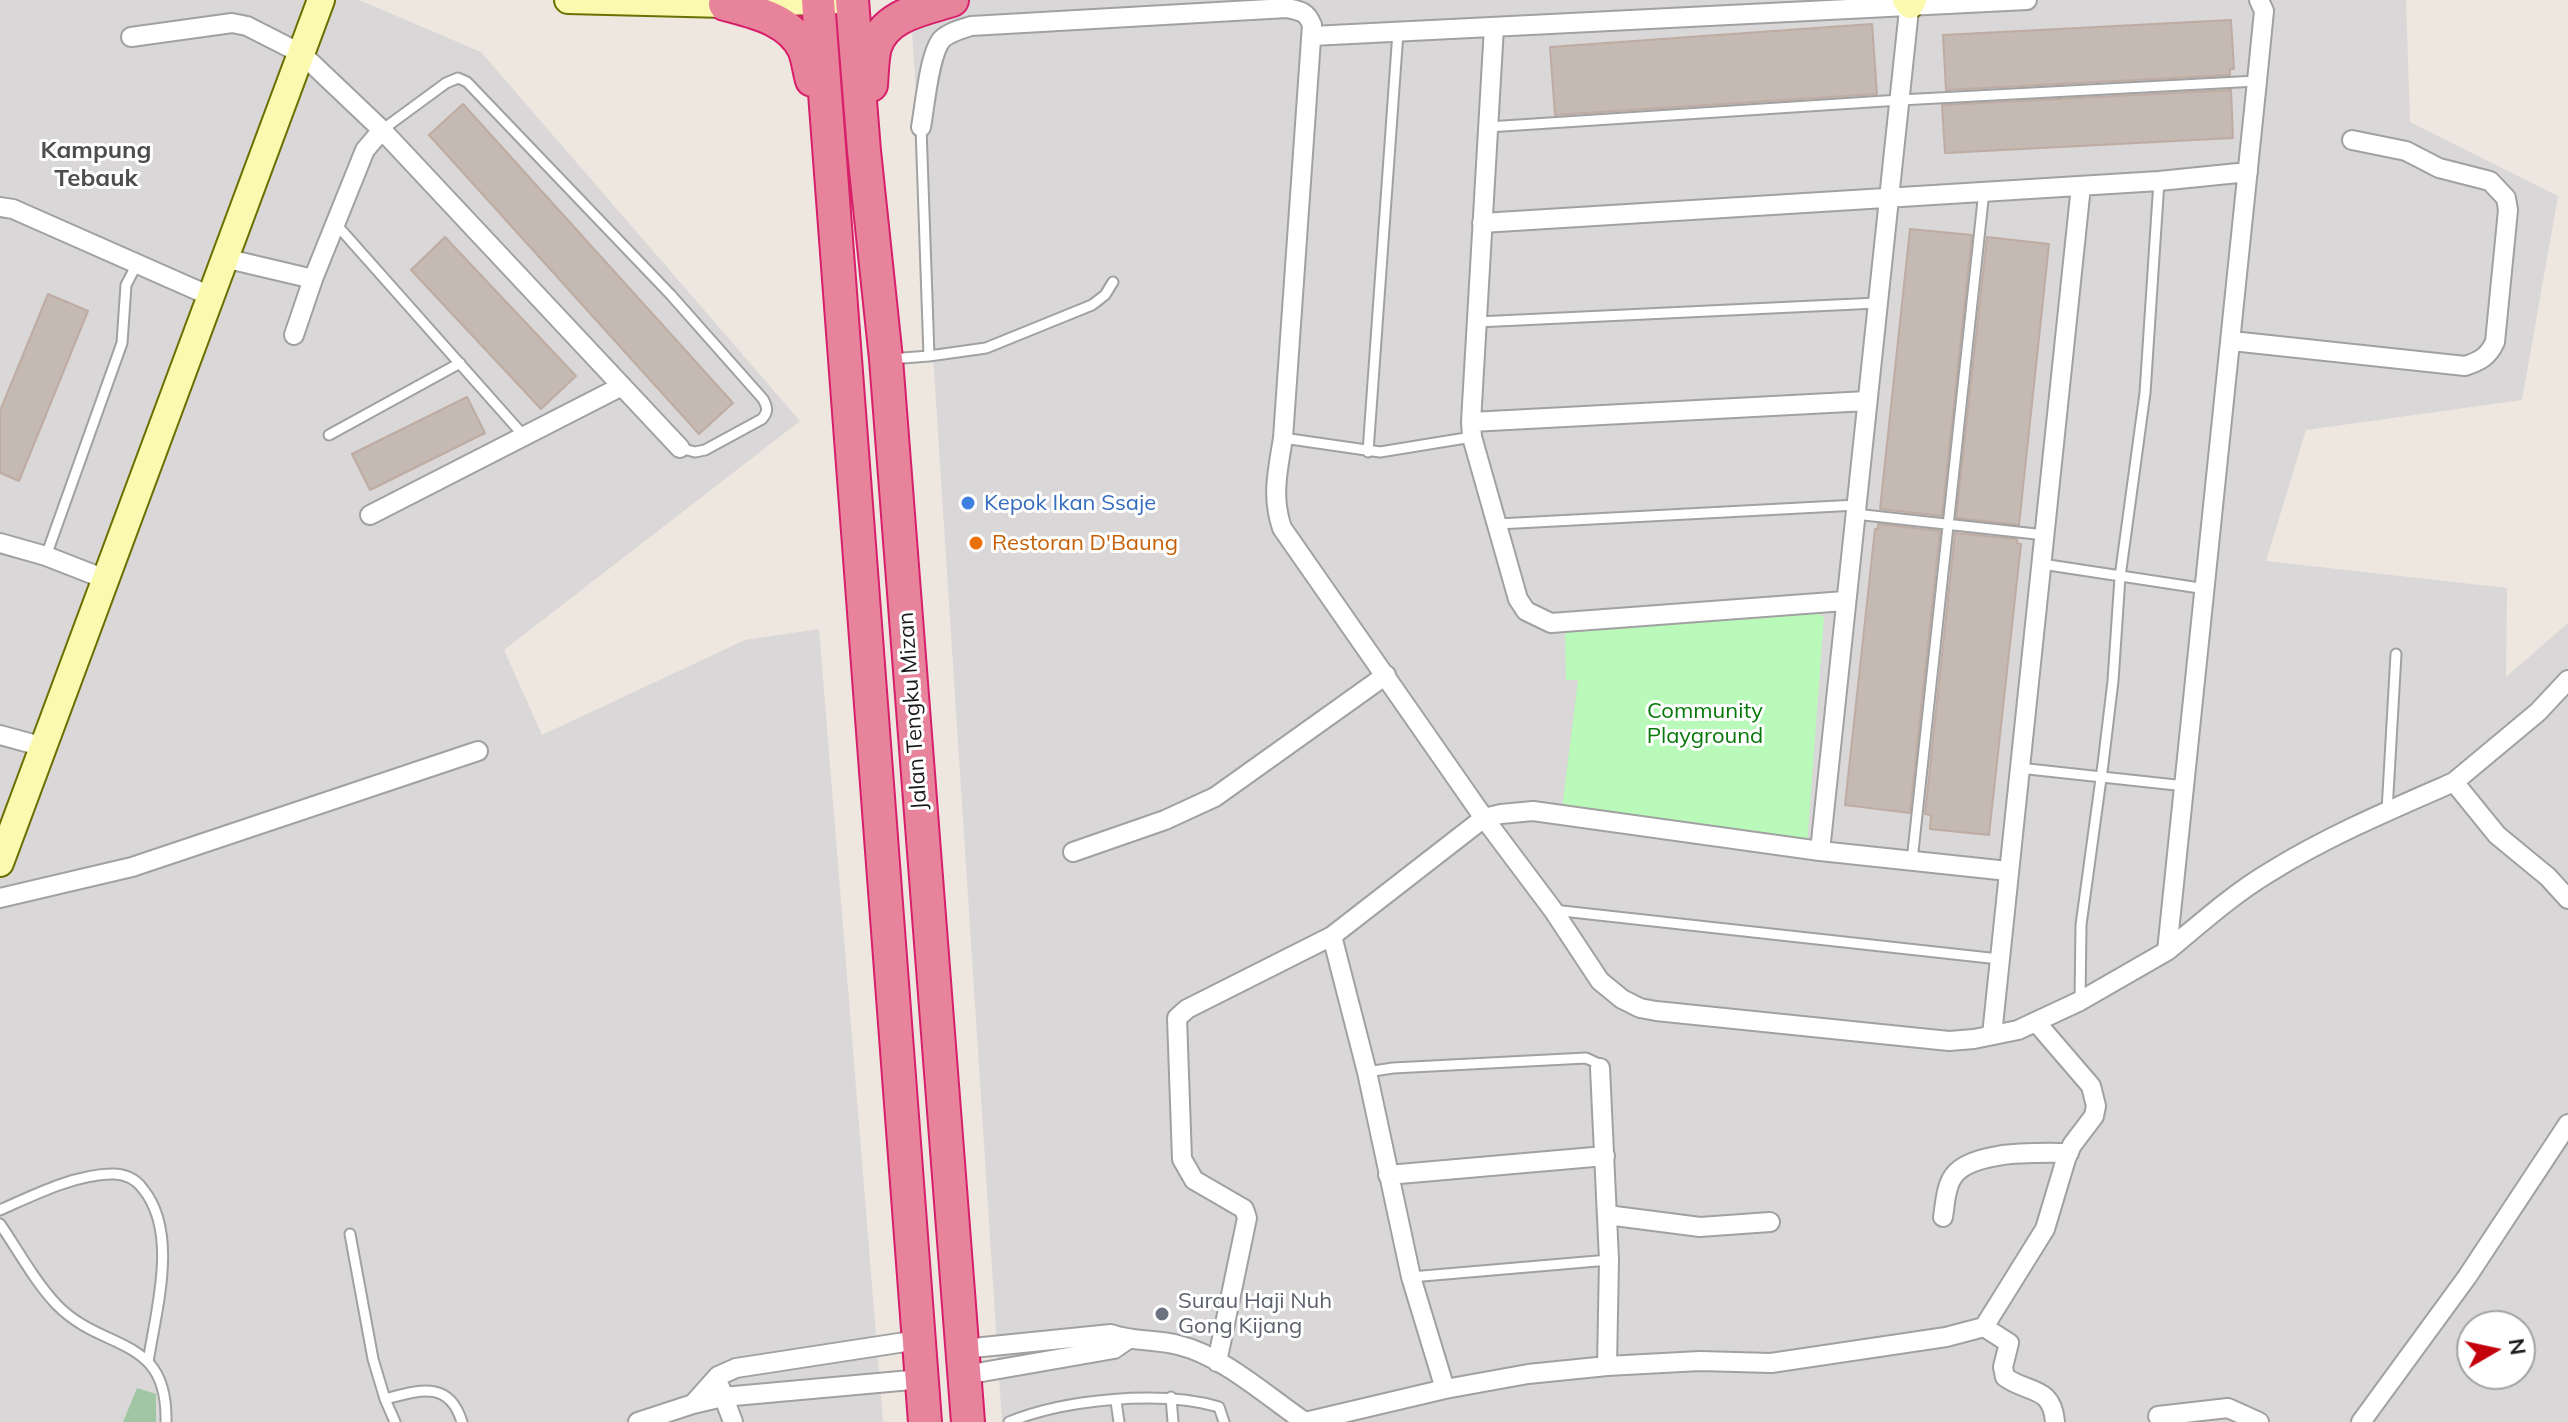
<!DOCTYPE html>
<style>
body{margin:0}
#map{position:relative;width:2568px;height:1422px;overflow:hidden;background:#ede7df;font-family:Mulish,sans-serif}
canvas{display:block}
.north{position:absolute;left:2456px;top:1310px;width:80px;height:80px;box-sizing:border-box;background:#fff;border:2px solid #a3a3a3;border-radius:50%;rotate:81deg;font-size:22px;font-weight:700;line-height:32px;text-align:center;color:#1a1a1a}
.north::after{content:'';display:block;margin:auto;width:28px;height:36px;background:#c5000d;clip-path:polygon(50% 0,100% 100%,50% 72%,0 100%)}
</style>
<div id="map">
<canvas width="2568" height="1422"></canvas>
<div class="north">N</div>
</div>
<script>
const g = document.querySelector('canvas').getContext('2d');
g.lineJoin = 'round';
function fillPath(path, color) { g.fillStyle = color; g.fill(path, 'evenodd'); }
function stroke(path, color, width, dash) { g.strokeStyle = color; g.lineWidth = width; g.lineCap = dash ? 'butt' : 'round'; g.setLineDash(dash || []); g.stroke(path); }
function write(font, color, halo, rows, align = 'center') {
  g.font = font + ' Mulish,sans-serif'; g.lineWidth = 6; g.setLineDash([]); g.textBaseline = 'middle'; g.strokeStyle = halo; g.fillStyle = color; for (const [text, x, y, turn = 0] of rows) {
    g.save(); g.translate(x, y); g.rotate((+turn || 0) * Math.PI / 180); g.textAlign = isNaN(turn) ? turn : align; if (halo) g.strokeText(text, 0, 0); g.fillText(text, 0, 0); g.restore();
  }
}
fillPath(new Path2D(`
 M0 0H359L481 52 800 421 504 650 542 735 745 640 819 629 883 1422H0Z
 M910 0H2406L2410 122 2558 196 2522 400 2306 430 2266 561 2507 588 2506 677 2568 623V1422H1002ZM2472 1326H2520V1374H2472Z`), '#d9d7d7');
fillPath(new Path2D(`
 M137 1388 156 1394V1422H123Z`), '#a0c6a3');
fillPath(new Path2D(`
 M1813 611 1824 617 1807 845 1562 809 1578 680H1566L1565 629Z`), '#b9faba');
const building = new Path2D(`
 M2231 20 2234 69H2230V75L1946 90 1943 35Z
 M1872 24 1877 94 1555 115 1550 47Z
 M2231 90 2233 138 1945 153 1942 105Z
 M463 104 733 403 699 434 429 135Z
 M1910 229 1972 235 1942 516 1880 509Z
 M445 237 576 376 541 409 411 270Z
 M1987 237 2049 244 2019 525 1956 518Z
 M48 294 88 311 19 481 0 473V411Z
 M467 397 485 433 370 490 352 454Z
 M1878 524 1940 531 1910 813 1845 805 1875 529H1878Z
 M1955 533 2017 539V543L2021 544 1989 835 1930 829 1931 815 1925 814Z`);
fillPath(building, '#c4b9b3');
stroke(building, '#beaca2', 2);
const lane = new Path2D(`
 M1488 127 1900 100 2257 81
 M382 130 446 83 458 78 467 82 670 294 763 399C768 408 768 412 762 419L705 450 695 452 680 448
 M335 223 524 436
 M1477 322 1877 303
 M929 356 986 348 1092 305 1105 295 1113 282
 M890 359 929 356 921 127
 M329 435 460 363
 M1283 438 1380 452 1472 437
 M1368 452 1398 32
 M1855 514 2045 535
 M1498 524 1857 505
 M46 556 122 343 126 285 137 264
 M2042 564 2206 589
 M2019 768 2185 786
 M2387 811 2396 654
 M1912 861 1984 191
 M1553 910 1999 959
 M2080 1001 2081 925 2103 764 2113 681 2120 577 2145 393 2159 181
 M1367 1072 1393 1068 1586 1058 1597 1063 1600 1068
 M0 1210C34 1195 73 1175 111 1174 124 1173 136 1179 143 1189 179 1233 156 1310 148 1362
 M0 1224C18 1250 35 1282 57 1305 104 1353 168 1334 166 1422
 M350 1234 373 1359 385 1399
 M1411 1277 1609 1260
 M1171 1397 1173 1422
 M1116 1401 1119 1422
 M395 1422 385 1399C420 1390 449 1380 462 1422
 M1009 1422C1065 1399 1161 1390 1219 1407L1224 1422`);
const street = new Path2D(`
 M1494 27 1471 422 1472 437 1518 599 1526 611 1551 623 1845 601
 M1312 36 2027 0
 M131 37 232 23 247 26 302 54 382 130 680 448
 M921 127C925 106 929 54 942 39 950 32 961 29 971 26L1287 8C1301 11 1307 12 1312 25L1283 438C1278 470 1271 496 1282 528L1484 818 1553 910 1600 981 1622 999 1640 1008 1656 1011 1949 1041 1974 1039 2018 1030 2080 1001 2167 951 2257 81 2264 11 2259 0
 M0 207 13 209 210 296
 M1482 223 2159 181 2248 172
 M224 258 313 279
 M294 335 313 279 365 150 382 130
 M2232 341 2465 366C2480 361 2488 357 2495 342L2508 210 2506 198 2490 181 2439 168 2406 151 2352 140
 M1471 422 1867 401
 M370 515 622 386
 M0 543 46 556 105 579
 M2568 680 2538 712 2454 782 2497 835 2548 877 2568 899
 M0 735 44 747
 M1820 851 1910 0
 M1073 852 1165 820 1215 797 1386 675
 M0 898 132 867 478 751
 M1332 936 1367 1072 1411 1277 1445 1389
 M2167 951C2201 923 2233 894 2270 872 2328 836 2392 809 2454 782
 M1992 1035 2081 186
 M1600 1068 1609 1260 1607 1366
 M1388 1175 1605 1156
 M1607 1215 1700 1227 1770 1222
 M1943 1217C1945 1206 1945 1191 1951 1180 1966 1149 2040 1153 2069 1153
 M1984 1327 2045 1229 2066 1159 2072 1145 2094 1116 2096 1106 2091 1086 2036 1022
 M963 1349 1111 1334C1133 1342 1155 1339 1178 1345 1222 1355 1268 1397 1305 1422
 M1217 1362 1247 1218 1244 1209 1194 1180 1182 1159 1177 1018 1187 1009 1332 936 1484 818 1501 814 1533 811 1820 851 2008 871
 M965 1375 1114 1349 1127 1340
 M720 1387 733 1422
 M693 1404 718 1376 736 1368 918 1340
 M2158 1416 2228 1408 2259 1422
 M638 1422 693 1404 723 1397 922 1379
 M1305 1422 1445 1389 1528 1374 1607 1366 1700 1361 1771 1363 1946 1337 1984 1327 2009 1343 2003 1367 2005 1377C2028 1394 2052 1385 2055 1422
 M2361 1422 2467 1277 2568 1124`);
const secondary = new Path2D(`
 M568 0 725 4 840 0
 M1906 0 1910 5 1913 0
 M0 863 321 0`);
const highway = new Path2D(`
 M818 0 925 1422
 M852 0 864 151 886 359 968 1422
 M725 4C754 12 790 19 804 49 808 58 809 70 812 80
 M871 85C872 73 872 58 875 47 885 14 925 9 952 0`);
stroke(lane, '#a1a1a1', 13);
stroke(street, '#a1a1a1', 22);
stroke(secondary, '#6b7002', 30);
stroke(highway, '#d71f6a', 36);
stroke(lane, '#fff', 9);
stroke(street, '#fff', 18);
stroke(secondary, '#faf9af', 26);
stroke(highway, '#e7849c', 32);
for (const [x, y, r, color] of [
 [968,503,8,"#3f7fe0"],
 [976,543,8,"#e8710a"],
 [1162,1314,8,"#6b7280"]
]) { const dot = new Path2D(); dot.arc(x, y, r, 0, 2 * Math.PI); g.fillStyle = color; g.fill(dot); stroke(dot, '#fff', 3); }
write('22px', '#366cbe', '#fff', [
 ["Kepok Ikan Ssaje",984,503]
], 'left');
write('22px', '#c56008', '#fff', [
 ["Restoran D'Baung",992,543]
], 'left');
write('22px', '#1a1a1a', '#fff', [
 ["Jalan Tengku Mizan",913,711,-94]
]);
write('22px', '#09780b', '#fff', [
 ["Community",1705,711],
 ["Playground",1705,736]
]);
write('22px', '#5b616d', '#fff', [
 ["Surau Haji Nuh",1178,1301],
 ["Gong Kijang",1178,1326]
], 'left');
write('bold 24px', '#4d4d4d', '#fff', [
 ["Kampung",96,151],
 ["Tebauk",96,179]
]);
</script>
